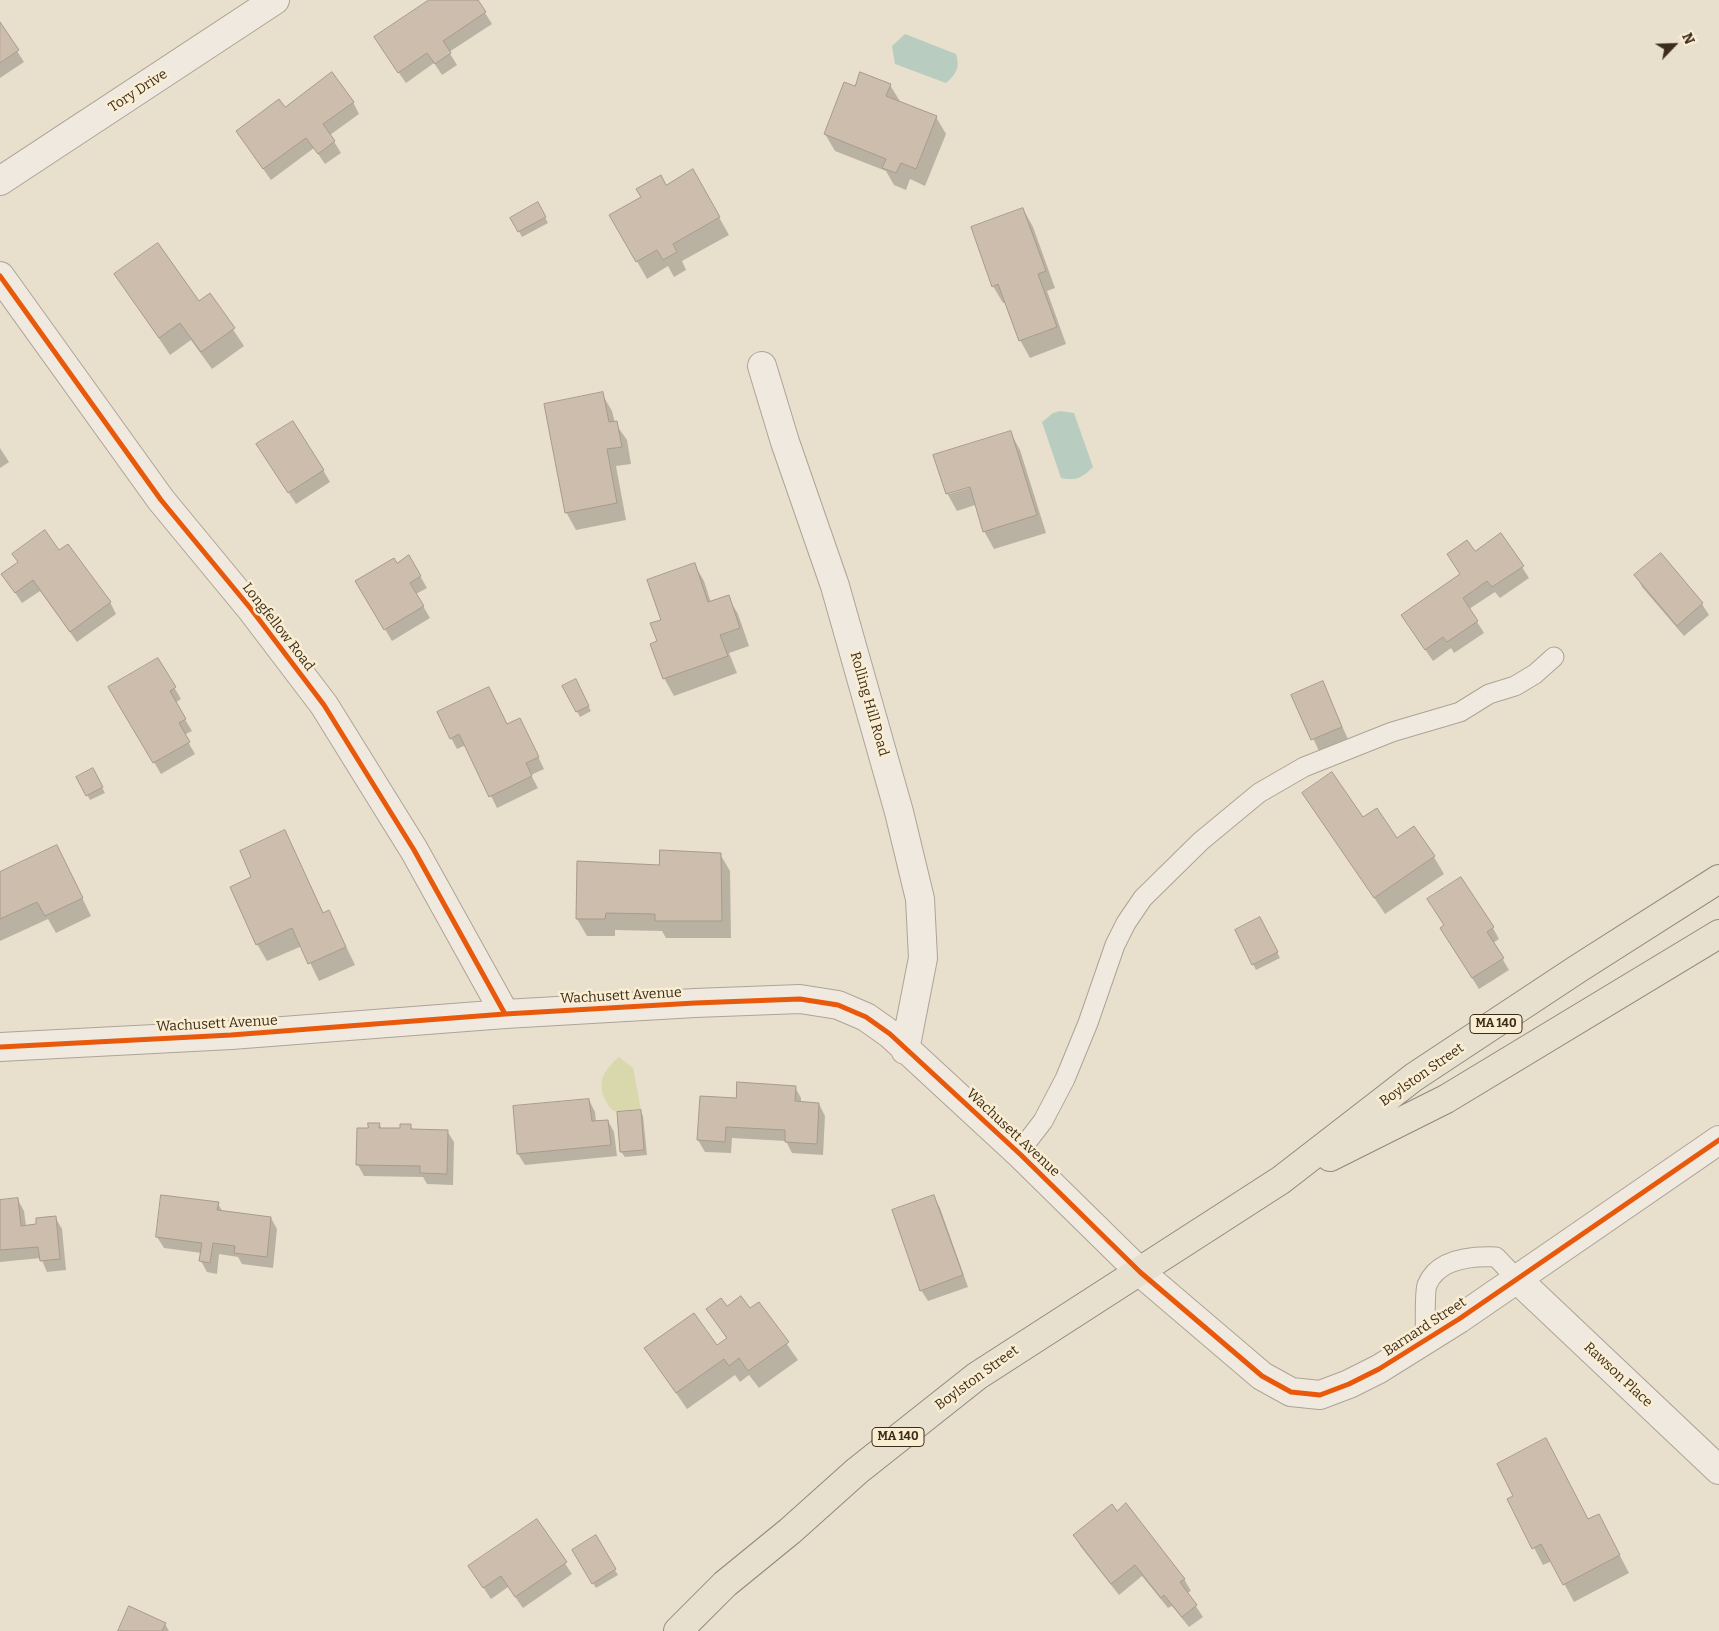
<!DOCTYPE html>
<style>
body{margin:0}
#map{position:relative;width:1719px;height:1631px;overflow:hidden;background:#e8dfcc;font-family:Bitter,serif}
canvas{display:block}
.north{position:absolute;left:1649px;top:20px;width:50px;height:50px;-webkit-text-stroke:4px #f9edd2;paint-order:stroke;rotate:66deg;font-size:14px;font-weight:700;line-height:20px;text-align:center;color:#3d2c1c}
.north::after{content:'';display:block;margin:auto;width:18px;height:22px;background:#3d2c1c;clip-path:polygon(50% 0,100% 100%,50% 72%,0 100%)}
</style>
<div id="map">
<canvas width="1719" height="1631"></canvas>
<div class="north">N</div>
</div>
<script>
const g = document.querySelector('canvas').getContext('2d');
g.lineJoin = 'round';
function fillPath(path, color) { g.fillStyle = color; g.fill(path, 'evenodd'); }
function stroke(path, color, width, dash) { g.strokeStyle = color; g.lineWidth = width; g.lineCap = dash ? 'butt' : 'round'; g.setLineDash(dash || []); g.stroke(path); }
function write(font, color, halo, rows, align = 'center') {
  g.font = font + ' Bitter,serif'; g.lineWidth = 5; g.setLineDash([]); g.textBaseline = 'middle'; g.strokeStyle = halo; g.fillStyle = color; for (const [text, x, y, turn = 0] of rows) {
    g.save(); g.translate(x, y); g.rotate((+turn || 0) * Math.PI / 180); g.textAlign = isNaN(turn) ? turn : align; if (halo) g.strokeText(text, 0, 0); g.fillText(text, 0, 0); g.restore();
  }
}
fillPath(new Path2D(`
 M619 1057 633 1068 641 1110C634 1110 624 1113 617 1112 611 1110 608 1106 606 1101 596 1082 604 1070 619 1057Z`), '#d9d8ad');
fillPath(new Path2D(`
 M905 34 956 54C960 68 957 73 946 83L895 64 892 46Z
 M1060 411 1074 413 1093 467C1082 478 1076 481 1061 478L1042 422 1053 413Z`), '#b8cdc0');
fillPath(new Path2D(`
 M431 0H477L492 24 449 52 457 65 442 75 434 63 406 83 382 49Z
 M0 24 24 62 0 78Z
 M890 85 901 103 936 117 946 134 925 186 910 179 906 190 894 185 886 171 835 151 825 134 855 88Z
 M353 102 359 114 330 135 341 153 325 164 314 148 271 180 237 132 284 108Z
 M693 171 729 235 682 261 686 270 674 277 668 266 647 279 611 215Z
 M538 204 548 223 522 237 512 218Z
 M1023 209 1033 227 1055 288 1047 291 1066 344 1030 358 1020 340 1006 302 1003 303 993 286Z
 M116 274 199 302 210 295 244 346 212 369 191 340 170 355Z
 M602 394 612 411 615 423 627 440 631 464 616 466 626 520 576 530 566 512Z
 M1010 432 1020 450 1046 533 994 549 984 531 975 505 957 511 947 493ZM975 484 976 486 949 494V492Z
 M0 448 9 462 0 468Z
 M265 456 323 470 330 482 296 504Z
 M59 552 110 602 116 614 77 642 40 591 22 603 10 585Z
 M1475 553 1522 567 1529 578 1500 598 1495 592 1469 609 1484 633 1454 653 1451 648 1433 661 1409 626 1461 575 1448 555Z
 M1661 554 1702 604 1709 615 1684 636 1642 587 1636 575Z
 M409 557 427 588 416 594 430 618 392 641 357 582Z
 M694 564 704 581 711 603 728 597 738 614 749 646 729 653 737 673 674 696 664 678 658 642 663 620Z
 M158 660 181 699 175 703 192 731 184 735 195 754 161 774 110 688Z
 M1322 683 1348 739 1319 751 1293 695Z
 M564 686H578L591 711 580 717Z
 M489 689 507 725 526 731 544 769 531 775 538 788 497 808 466 745 457 749 451 738Z
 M93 770 105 793 90 800 78 777Z
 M1304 793 1363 819 1397 840 1434 857 1444 874 1385 914Z
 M284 832 324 914 329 911 355 965 319 981 302 946 267 961 257 944Z
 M57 846 91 916 56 933 48 919 0 941V873Z
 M720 854 730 871 731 938H666L662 931 615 930V936H587L577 919 660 866Z
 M1263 924 1280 958 1256 970 1236 931Z
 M1493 928 1499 939 1493 943 1509 970 1479 989 1448 940Z
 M795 1087 801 1098V1103L819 1104 825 1116 823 1155 792 1153 786 1141 732 1138 731 1153 705 1152 698 1140 701 1097 738 1099Z
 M589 1100 595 1112 596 1122 608 1121 614 1132 617 1156 525 1165 518 1154 514 1108Z
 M640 1111 643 1116 647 1155 625 1157 621 1152Z
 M379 1124 382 1129 401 1130 410 1125 413 1130 447 1131 454 1142 453 1185 427 1184 423 1177 364 1176 358 1165 369 1130Z
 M934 1197 940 1208 968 1287 928 1301 921 1290Z
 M18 1200 24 1211 26 1226 38 1225 55 1217 62 1229 66 1270 47 1272 41 1258 0 1262V1201Z
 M218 1204 223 1212 271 1218 277 1229 273 1268 242 1264 238 1257 219 1254 217 1274 207 1272 201 1261 202 1253 164 1248 157 1237Z
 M759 1304 798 1360 759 1388 749 1375 740 1382 735 1375 687 1409 646 1349 717 1346 727 1339 707 1309 726 1307 750 1310Z
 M1509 1500 1588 1520 1608 1533 1629 1573 1574 1602 1552 1561 1543 1565Z
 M1117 1513 1184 1579 1191 1591 1187 1593 1203 1617 1189 1627 1172 1606 1168 1608 1142 1576 1119 1595 1081 1547 1074 1535Z
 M537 1521 572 1574 523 1608 508 1587 491 1599 477 1578Z
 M595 1537 618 1575 596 1588 574 1551Z
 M165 1624 169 1631H119Z`), '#0003');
const building = new Path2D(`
 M429 0H478L486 12 443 41 451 53 435 64 427 53 398 73 374 37Z
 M0 22 19 50 0 63Z
 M332 72 354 102 323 124 335 141 318 154 306 138 263 169 236 131 279 99 285 107Z
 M860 72 891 84 886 96 937 116 916 169 901 163 896 173 882 168 886 159 824 134 844 82 855 86Z
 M693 169 720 217 673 244 677 252 663 260 657 250 636 262 609 215 641 197 636 189 661 175 666 185Z
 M538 202 546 217 518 232 510 218Z
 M1023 208 1046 271 1038 274 1057 327 1019 341 998 284 992 287 971 227Z
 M158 243 199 301 210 293 235 328 201 352 180 323 159 338 114 274Z
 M603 392 609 422 617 421 622 447 607 449 617 503 565 513 544 404Z
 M293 421 324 470 288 493 256 444Z
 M1011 431 1037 515 983 532 970 487 946 494 933 455Z
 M45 530 59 550 68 544 111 602 70 632 33 580 15 593 1 574 18 562 12 554Z
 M1501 533 1524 566 1492 587 1487 581 1463 598 1478 621 1447 642 1443 637 1425 650 1401 615 1460 574 1447 554 1467 540 1475 551Z
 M1661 553 1703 603 1677 626 1634 575Z
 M409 555 421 576 410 583 424 606 384 630 355 581 394 558 397 563Z
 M695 563 708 602 729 595 740 628 720 635 728 656 663 679 650 644 657 641 650 623 661 620 647 580Z
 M158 658 176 687 170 691 186 719 179 723 190 742 153 763 108 687Z
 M576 679 589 706 576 712 562 686Z
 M1323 681 1342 727 1311 740 1291 695Z
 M489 687 507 724 520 718 539 757 526 763 532 776 489 797 459 734 450 739 437 712Z
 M93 768 103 787 86 796 76 777Z
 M1332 772 1363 817 1377 808 1397 838 1414 826 1435 856 1374 898 1302 793Z
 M285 830 323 913 329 910 346 947 308 964 292 928 256 945 230 887 251 877 240 851Z
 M57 845 83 898 45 916 37 902 0 919V872Z
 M660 850 721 853 722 921H655V914L606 913 605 919H576L577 861 659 865Z
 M1461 877 1494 927 1487 932 1504 958 1472 978 1440 928 1444 925 1427 899Z
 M1260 917 1278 952 1252 965 1235 930Z
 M737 1082 796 1086 795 1101 819 1103 817 1144 785 1142V1130L726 1127 725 1142 697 1140 700 1096 736 1098Z
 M589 1099 592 1121 608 1120 611 1145 517 1154 513 1106Z
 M641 1110 644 1150 620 1152 617 1112Z
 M368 1123H380L379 1128H400V1124H411V1129L448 1130 447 1174 420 1173V1166L356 1165 357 1128H368Z
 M161 1195 219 1202 217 1210 271 1217 267 1257 234 1253 235 1246 213 1243 210 1263 199 1261 202 1243 156 1237Z
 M934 1195 963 1275 920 1291 892 1210Z
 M18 1198 21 1226 36 1224V1218L56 1216 60 1259 40 1261 38 1247 0 1250V1200Z
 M741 1296 750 1308 759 1302 789 1342 748 1371 739 1358 729 1366 724 1359 676 1393 644 1348 694 1313 717 1345 727 1338 706 1309 721 1298 727 1306Z
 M1546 1438 1588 1519 1599 1514 1620 1555 1563 1585 1541 1544 1532 1549 1507 1499 1513 1496 1497 1464Z
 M1126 1503 1185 1579 1180 1582 1197 1605 1182 1617 1164 1595 1161 1598 1135 1565 1111 1584 1073 1535 1112 1504 1117 1511Z
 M537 1519 567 1562 515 1597 501 1576 483 1588 468 1566Z
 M596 1535 616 1569 592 1584 572 1550Z
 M129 1606 166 1623 162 1631H118Z`);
fillPath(building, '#ccbdad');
stroke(building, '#a89a8b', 1);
const service = new Path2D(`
 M1021 1155 1023 1147 1043 1121 1065 1079 1088 1023 1115 945 1126 923 1143 898 1201 841 1259 793 1304 767 1392 732 1460 712 1489 694 1515 686 1535 674 1554 657
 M1425 1340C1426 1328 1424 1294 1427 1285 1438 1258 1472 1256 1496 1257L1517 1279`);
const minor = new Path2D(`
 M0 181 275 0
 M0 276 161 500 251 609 324 705 414 850 505 1014
 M762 366 785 442 835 586 899 812 920 899 923 958 905 1050
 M0 1047 231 1035 505 1014 695 1003 800 999 838 1005 866 1017 890 1034 1021 1155 1140 1272 1262 1376 1291 1392 1320 1395 1349 1384 1379 1369 1459 1319 1719 1140
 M1517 1279 1719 1470`);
const primary = new Path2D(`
 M1330 1157 1446 1099 1719 934
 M678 1631 725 1584 790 1531 857 1471 977 1376 1281 1180 1414 1077 1579 968 1719 879`);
stroke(service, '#ada496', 21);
stroke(minor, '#ada496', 30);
stroke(primary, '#92897c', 30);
stroke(service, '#efe9df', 19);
stroke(minor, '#efe9df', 28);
stroke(primary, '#e7e0cf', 28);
stroke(new Path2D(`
 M0 276 161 500 251 609 324 705 414 850 505 1014
 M0 1047 231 1035 505 1014 695 1003 800 999 838 1005 866 1017 890 1034 1021 1155 1140 1272 1262 1376 1291 1392 1320 1395 1349 1384 1379 1369 1459 1319 1719 1140`), '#e8590c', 5);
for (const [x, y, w] of [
 [1496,1024,52],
 [898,1437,52]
]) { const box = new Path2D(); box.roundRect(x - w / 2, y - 9.5, w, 19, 4); g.fillStyle = '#f9edd2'; g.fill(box); stroke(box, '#3d2c1c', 1); }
write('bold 12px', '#3d2c1c', null, [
 ["MA 140",1496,1024],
 ["MA 140",898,1437]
]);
write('14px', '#3d2c1c', '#f9edd2', [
 ["Tory Drive",138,91,-33],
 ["Longfellow Road",278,627,52],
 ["Rolling Hill Road",869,704,74],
 ["Wachusett Avenue",621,996,-3],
 ["Wachusett Avenue",217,1024,-3],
 ["Boylston Street",1422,1075,-35],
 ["Wachusett Avenue",1013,1133,43],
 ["Barnard Street",1425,1327,-33],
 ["Rawson Place",1618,1375,43],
 ["Boylston Street",977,1378,-36]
]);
</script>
